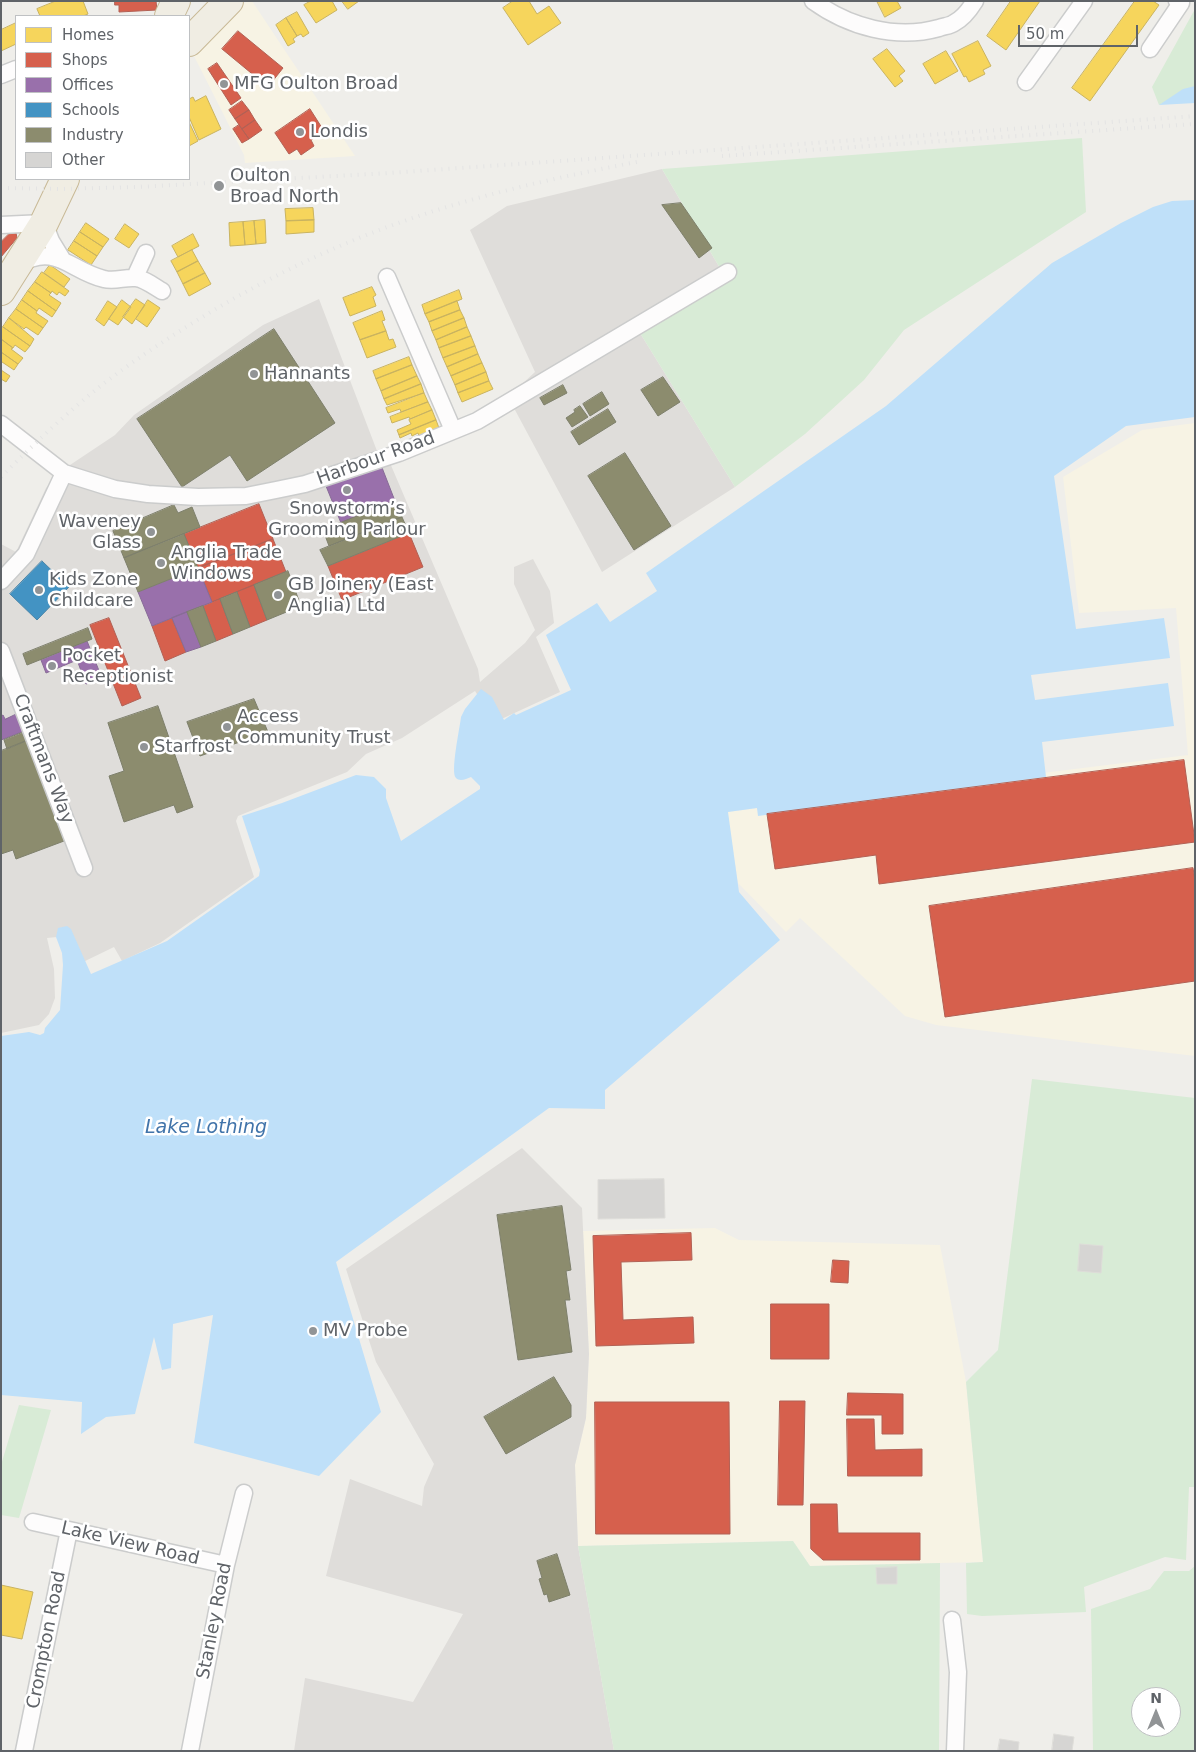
<!DOCTYPE html>
<meta charset="utf-8">
<style>
body{margin:0}
#map{position:relative;width:1196px;height:1752px;overflow:hidden;background:#efeeea;font-family:"DejaVu Sans",sans-serif}
canvas{display:block}
.frame{position:absolute;inset:0;border:2px solid #5f6368;pointer-events:none}
.legend{position:absolute;left:15px;top:15px;width:175px;height:165px;box-sizing:border-box;background:#fff;border:1px solid #bfc1c3;margin:0;padding:6px 9px;list-style:none;font-size:15px;color:#5f6368}
.legend li{display:flex;align-items:center;gap:10px;height:25px}
.legend b{width:25px;border:1px solid #bfc1c3}
.north{position:absolute;left:1131px;top:1687px;width:50px;height:50px;box-sizing:border-box;background:#fff;border:1px solid #bfc1c3;border-radius:50%;rotate:0deg;font-size:14px;font-weight:700;line-height:20px;text-align:center;color:#5f6368}
.north::after{content:'';display:block;margin:auto;width:18px;height:22px;background:#919496;clip-path:polygon(50% 0,100% 100%,50% 72%,0 100%)}
.scale{position:absolute;left:1018px;top:25px;width:120px;height:22px;box-sizing:border-box;border:2px solid #5f6368;border-top:0;padding-left:6px;font-size:15px;line-height:18px;white-space:nowrap;color:#5f6368;-webkit-text-stroke:4px #fff;paint-order:stroke}
</style>
<div id="map">
<canvas width="1196" height="1752"></canvas>
<div class="frame"></div>
<ul class="legend">
<li><b style="height:14px;background:#f6d55c"></b>Homes</li>
<li><b style="height:14px;background:#d6604d"></b>Shops</li>
<li><b style="height:14px;background:#9970ab"></b>Offices</li>
<li><b style="height:14px;background:#4393c3"></b>Schools</li>
<li><b style="height:14px;background:#8c8c6e"></b>Industry</li>
<li><b style="height:14px;background:#d6d5d3"></b>Other</li>
</ul>
<div class="north">N</div>
<div class="scale">50 m</div>
</div>
<script>
const g = document.querySelector('canvas').getContext('2d');
g.lineJoin = 'round';
function fillPath(path, color) { g.fillStyle = color; g.fill(path, 'evenodd'); }
function stroke(path, color, width, dash) { g.strokeStyle = color; g.lineWidth = width; g.lineCap = dash ? 'butt' : 'round'; g.setLineDash(dash || []); g.stroke(path); }
function write(font, color, halo, rows, align = 'center') {
  g.font = font + ' "DejaVu Sans",sans-serif'; g.lineWidth = 5; g.setLineDash([]); g.textBaseline = 'middle'; g.strokeStyle = halo; g.fillStyle = color; for (const [text, x, y, turn = 0] of rows) {
    g.save(); g.translate(x, y); g.rotate((+turn || 0) * Math.PI / 180); g.textAlign = isNaN(turn) ? turn : align; if (halo) g.strokeText(text, 0, 0); g.fillText(text, 0, 0); g.restore();
  }
}
fillPath(new Path2D(`
 M247 1H252L355 156 245 163 244 155 194 56 189 51 222 21Z
 M1195 423V1056L936 1025 905 1016 800 918 786 932 738 883 727 812 1188 755 1176 608 1079 613 1063 477 1142 430Z
 M715 1228 739 1240 940 1245 966 1382 983 1562 810 1566 793 1541 578 1546 575 1465 586 1418 589 1354 583 1231Z`), '#f7f3e4');
fillPath(new Path2D(`
 M662 169 728 282 640 333 735 487 602 572 508 397 535 372 470 230 507 206Z
 M319 299 377 451 390 463 478 669 480 682 525 643 535 630 514 584V567L533 559 550 591 554 623 536 637 560 692 495 722 475 691 402 738 366 754 347 772 238 816 236 821 254 877 160 943 122 961 114 947 81 963 67 936 47 938 54 969 55 998 49 1014 39 1025 1 1033V544L16 552 46 488 61 471 115 435 134 415 263 325Z
 M522 1148 582 1208 589 1354 586 1418 575 1465 578 1546 614 1751H294L305 1678 413 1702 463 1614 326 1576 350 1479 422 1506 424 1487 434 1464 376 1362 346 1269Z`), '#dfddda');
fillPath(new Path2D(`
 M1195 9V89L1159 105 1152 87Z
 M1082 138 1086 212 904 330 864 380 805 434 735 487 640 333 728 282 662 169Z
 M1032 1079 1195 1098V1487H1189L1186 1560 1165 1557 1084 1587 1086 1612 982 1616 967 1614 966 1563 983 1562 966 1382 998 1350Z
 M19 1405 51 1410 19 1518 1 1515V1465Z
 M793 1541 810 1566 940 1563 939 1751H614L578 1546Z
 M1195 1566V1751H1093L1091 1609 1150 1589 1164 1571H1189ZM1141 1697H1171V1727H1141Z`), '#d8ebd6');
fillPath(new Path2D(`
 M1195 86V103L1159 105 1183 89Z
 M1195 200V417L1126 426 1054 476 1076 629 1164 618 1170 658 1031 675 1035 700 1168 683 1174 726 1042 742 1046 777 758 816 757 808 728 812 739 892 780 940 605 1090V1109L549 1108 336 1262 381 1412 319 1476 194 1443 213 1315 173 1324 171 1368 162 1370 154 1337 135 1414 106 1417 81 1434 82 1402 1 1395V1036L29 1032 40 1035 44 1033 45 1028 60 1010 63 965 62 953 56 937 58 928 67 926 71 929 91 974 167 941 259 876 260 870 242 816 282 803 356 775 374 777 386 789V798L401 841 480 789V786L471 777C466 779 460 782 456 778 450 773 460 727 461 717L465 709 481 689 492 697 504 720 514 713 516 715 571 690 546 635 597 603 610 622 657 591 646 573 886 406 1052 263 1121 223 1153 207 1172 201Z`), '#bfe0f9');
const homes = new Path2D(`
 M56 1H83L88 14 83 16H40L37 9Z
 M311 1H332L337 10 316 23 304 5Z
 M342 1H359L348 9Z
 M513 1H529L537 14 549 6 561 23 528 45 503 8Z
 M877 1H897L901 8 885 17Z
 M1011 1H1040L1006 50 987 36Z
 M1135 1H1153L1159 5 1090 101 1072 88Z
 M297 12 309 33 303 37 301 34 297 36 286 18Z
 M286 18 297 36 293 39 295 42 288 46 276 25Z
 M16 23V44L1 51V30Z
 M978 41 991 66 983 70 985 74 969 82 966 76 964 77 952 54Z
 M887 49 905 71 899 76 903 81 895 87 873 59Z
 M946 51 958 71 935 84 923 64Z
 M206 96 221 129 199 140 189 117V99L193 97 195 101Z
 M189 122 198 141 189 146Z
 M313 208 314 220 286 221 285 209Z
 M265 220 266 243 256 244 254 221Z
 M314 220V232L286 234V221Z
 M254 221 256 244 245 245 243 222Z
 M243 222 245 245 230 246 229 223Z
 M86 223 109 239 103 247 80 232Z
 M125 224 139 234 129 248 115 239Z
 M80 232 103 247 97 256 74 241Z
 M193 234 199 246 178 257 172 246Z
 M74 241 97 256 91 265 68 250Z
 M192 250 198 261 177 272 171 261Z
 M198 261 205 273 183 284 177 272Z
 M50 265 70 279 64 287 44 273Z
 M42 272 69 291 65 296 59 292 57 295 52 291 51 293 35 282Z
 M205 273 211 284 189 296 183 284Z
 M35 282 51 293 49 295 61 303 56 311 28 291Z
 M372 287 376 295 373 297 376 306 350 316 343 298Z
 M459 290 462 299 425 314 422 305Z
 M28 291 56 311 52 317 39 308 37 311 22 300Z
 M136 299 145 305 132 324 123 317Z
 M22 300 37 311 36 313 48 321 43 328 16 309Z
 M122 300 131 307 118 325 109 319Z
 M148 300 160 308 147 327 136 319Z
 M108 301 117 307 104 326 96 320Z
 M457 301 460 310 429 322 425 314Z
 M16 309 43 328 38 335 26 327 24 329 9 318Z
 M460 310 464 318 432 331 429 322Z
 M382 311 385 320 382 321 386 331 360 340 353 323Z
 M9 318 34 339 30 346 3 327Z
 M464 318 467 327 436 340 432 331Z
 M3 327 30 346 25 352 15 345 13 348 1 339V329Z
 M467 327 471 336 439 348 436 340Z
 M386 331 389 340 393 339 396 347 367 358 360 340Z
 M471 336 475 346 443 358 439 348Z
 M1 339 13 348 11 349 23 358 18 364 1 352Z
 M475 346 478 354 447 367 443 358Z
 M1 352 18 364 14 370 2 362 1 363Z
 M478 354 482 363 451 376 447 367Z
 M409 357 412 365 376 379 373 371Z
 M482 363 486 372 455 385 451 376Z
 M412 365 417 376 381 391 376 379Z
 M1 370 10 376 6 382 1 379Z
 M486 372 489 381 458 393 455 385Z
 M417 376 421 384 384 399 381 391Z
 M489 381 493 389 462 402 458 393Z
 M421 384 424 393 387 405 384 399Z
 M424 393 428 402 401 412 400 409 388 413 386 408Z
 M428 402 432 410 410 419 409 417 392 423 390 417Z
 M432 410 436 420 399 435 397 430 411 424 409 420Z
 M436 420 439 428 419 436 418 433 412 436 411 433 400 438 399 435Z
 M1 1585 33 1592 22 1639 1 1635Z`);
fillPath(homes, '#f6d55c');
stroke(homes, '#c9b360', 1);
const shops = new Path2D(`
 M115 1H156L157 10 119 12V5H115Z
 M238 31 283 68 268 87 222 49Z
 M217 63 241 98 231 105 208 69Z
 M242 101 249 110 235 119 229 110Z
 M310 109 324 131 311 140 314 146 301 155 297 149 289 154 275 133Z
 M249 110 255 120 242 129 235 119Z
 M255 120 262 130 249 139 242 129Z
 M239 125 249 139 242 143 233 129Z
 M11 232 16 233 17 238 1 257V242Z
 M259 504 273 539 198 568 184 534Z
 M409 533 423 567 342 600 328 566Z
 M273 539 286 572 212 602 198 568Z
 M254 585 267 620 250 627 237 592Z
 M220 599 233 634 216 641 203 606Z
 M109 618 141 698 122 706 90 625Z
 M172 618 186 652 165 661 152 626Z
 M1184 760 1195 842 879 884 876 855 775 869 767 814Z
 M1193 868 1195 880V981L945 1017 929 906Z
 M691 1233 692 1260 621 1262 623 1320 693 1317 694 1343 596 1346 593 1236Z
 M833 1260 849 1261 848 1283 831 1282Z
 M771 1304H829V1359H771Z
 M848 1393 903 1394V1434H882V1415H847Z
 M780 1401H805L803 1505H778Z
 M595 1402H729L730 1534H596Z
 M847 1419H874L875 1450 922 1449V1476H848Z
 M811 1504H837L838 1533H920V1560H823L811 1549Z`);
fillPath(shops, '#d6604d');
stroke(shops, '#b26155', 1);
const offices = new Path2D(`
 M381 465 395 501 341 523 326 486Z
 M198 568 212 602 152 626 138 592Z
 M187 612 201 647 186 652 172 618Z
 M87 641 102 678 86 684 77 660 46 673 41 660Z
 M17 714 24 731 1 740V716L3 715 5 719Z`);
fillPath(offices, '#9970ab');
stroke(offices, '#886c97', 1);
const schools = new Path2D(`
 M42 561 69 587 37 620 10 594Z`);
fillPath(schools, '#4393c3');
stroke(schools, '#4b85a8', 1);
const industry = new Path2D(`
 M681 203 712 248 699 258 662 205Z
 M274 329 335 423 247 481 230 455 182 487 137 419Z
 M663 377 680 402 658 416 641 390Z
 M563 385 567 393 544 405 540 398Z
 M602 392 609 404 590 416 583 404Z
 M580 406 588 417 572 427 566 418 575 412 574 410Z
 M608 409 616 422 579 445 571 432Z
 M625 453 671 526 634 550 588 476Z
 M395 501 402 517 329 546 323 530Z
 M174 505 178 513 192 507 200 527 124 558 113 531Z
 M402 517 409 533 328 566 320 550Z
 M184 534 198 568 138 592 124 558Z
 M288 571 301 606 267 620 254 585Z
 M237 592 250 627 233 634 220 599Z
 M203 606 216 641 201 647 187 612Z
 M88 628 92 639 27 665 23 654Z
 M254 699 268 732 200 756 187 722Z
 M158 706 193 807 177 813 174 805 124 822 109 776 124 771 108 723Z
 M22 733 26 741 7 749 4 740Z
 M26 741 64 841 16 859 13 850 1 854V751Z
 M562 1206 571 1270 566 1271 570 1300H565L572 1352 518 1360 497 1215Z
 M554 1377 571 1405V1417L506 1454 484 1417Z
 M557 1554 570 1595 549 1602 547 1594 544 1595 539 1579 542 1578 537 1561Z`);
fillPath(industry, '#8c8c6e');
stroke(industry, '#7e806c', 1);
const building = new Path2D(`
 M664 1179 665 1218 598 1219V1180Z
 M1080 1244 1103 1246 1101 1273 1078 1271Z
 M897 1567V1584H877L876 1568Z
 M1054 1734 1074 1737 1072 1751H1052Z
 M1000 1739 1019 1742 1018 1751H998Z`);
fillPath(building, '#d6d5d3');
stroke(building, '#deddd9', 1);
const street = new Path2D(`
 M813 1C849 27 896 40 939 28 944 26 950 26 954 23 962 19 970 9 975 1
 M1150 49 1181 3 1177 1
 M1 75 16 69
 M1026 82 1084 1
 M1 225 44 223 51 241 62 259
 M18 265C56 242 70 271 104 279 115 282 124 277 135 278 143 278 155 287 162 291
 M135 277 146 253
 M387 277 453 430
 M1 424 64 473 115 489 148 494 198 497 246 496 276 490 305 484 399 453 477 421 728 272
 M1 581 26 554 64 473
 M1 651 84 868
 M33 1522 226 1565
 M952 1620 958 1672 955 1751
 M24 1751 69 1530
 M190 1751 226 1565 244 1493`);
const highway = new Path2D(`
 M169 16 176 1
 M189 42 229 1
 M1 291 44 223 65 179`);
stroke(street, '#cbcccc', 19);
stroke(highway, '#c8b996', 30);
stroke(street, '#fdfcfc', 16);
stroke(highway, '#f0ede3', 28);
stroke(new Path2D(`
 M722 156 1195 124
 M1 188 60 189 138 187 390 173 1195 116
 M1 477C29 449 57 422 87 397 117 372 150 350 183 329 235 296 290 267 347 243 441 203 542 180 642 161`), '#e4e4e4', 4, [1, 6]);
for (const [x, y, r, color] of [
 [224,84,5,"#919496"],
 [300,132,5,"#919496"],
 [219,186,6,"#919496"],
 [254,374,5,"#919496"],
 [347,490,5,"#919496"],
 [151,532,5,"#919496"],
 [161,563,5,"#919496"],
 [39,590,5,"#919496"],
 [278,595,5,"#919496"],
 [52,666,5,"#919496"],
 [227,727,5,"#919496"],
 [144,747,5,"#919496"],
 [313,1331,5,"#919496"]
]) { const dot = new Path2D(); dot.arc(x, y, r, 0, 2 * Math.PI); g.fillStyle = color; g.fill(dot); stroke(dot, '#fff', 2); }
write('18px', '#5f6368', '#fff', [
 ["MFG Oulton Broad",234,84],
 ["Londis",310,132],
 ["Oulton",230,176],
 ["Broad North",230,197],
 ["Hannants",264,374],
 ["Snowstorm’s",347,509,"center"],
 ["Grooming Parlour",347,530,"center"],
 ["Waveney",141,522,"right"],
 ["Glass",141,543,"right"],
 ["Anglia Trade",171,553],
 ["Windows",171,574],
 ["Kids Zone",49,580],
 ["Childcare",49,601],
 ["GB Joinery (East",288,585],
 ["Anglia) Ltd",288,606],
 ["Pocket",62,656],
 ["Receptionist",62,677],
 ["Access",237,717],
 ["Community Trust",237,738],
 ["Starfrost",154,747],
 ["MV Probe",323,1331]
], 'left');
write('18px', '#5f6368', '#fff', [
 ["Harbour Road",376,459,-20],
 ["Craftmans Way",43,759,69],
 ["Lake View Road",130,1544,13],
 ["Stanley Road",215,1621,-79],
 ["Crompton Road",47,1640,-79]
]);
write('italic 19px', '#4174aa', '#fff', [
 ["Lake Lothing",206,1128]
]);
</script>
